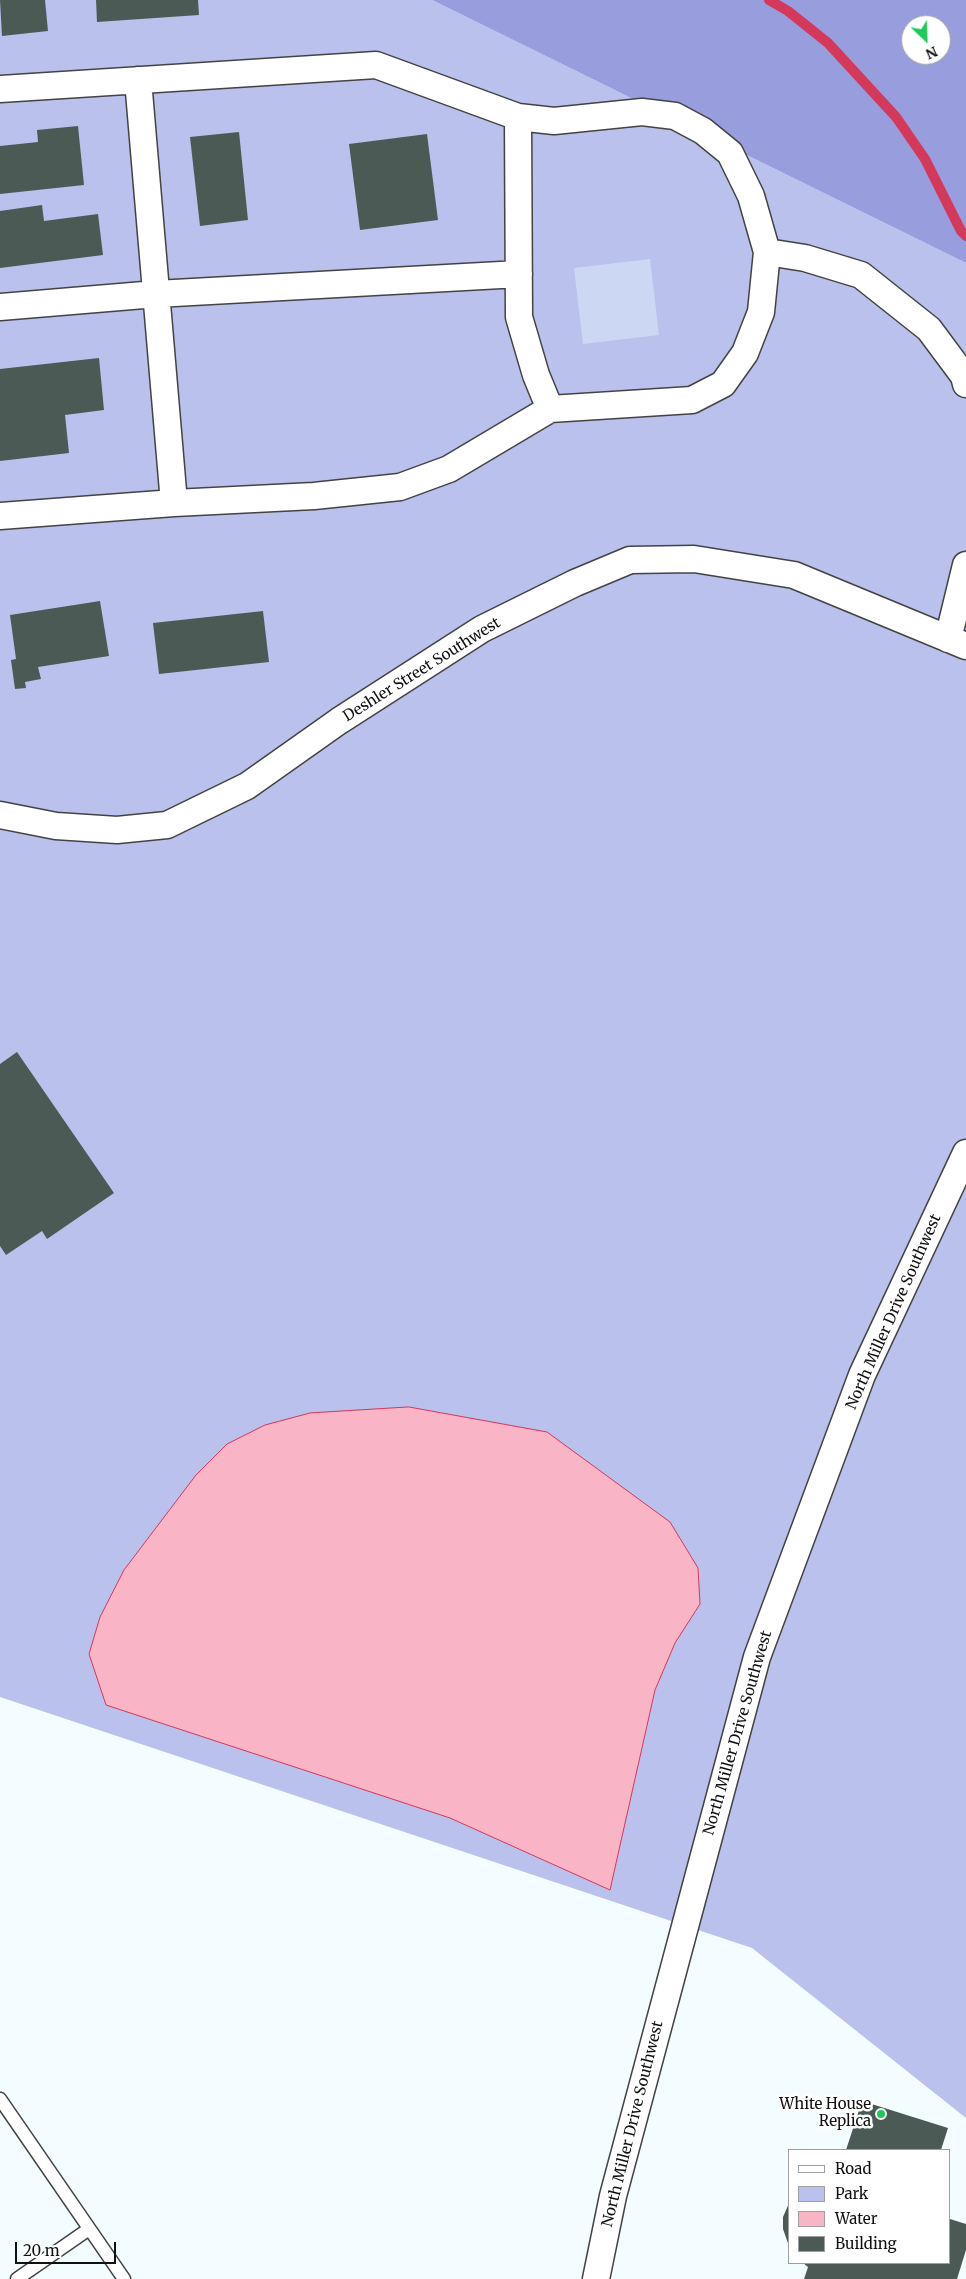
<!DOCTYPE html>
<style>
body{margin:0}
#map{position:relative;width:966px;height:2279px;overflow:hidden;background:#f3fdff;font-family:Merriweather,serif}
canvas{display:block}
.legend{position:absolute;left:788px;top:2149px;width:162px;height:115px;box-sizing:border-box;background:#fff;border:1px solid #9f9f9f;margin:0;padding:6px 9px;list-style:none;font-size:15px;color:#101010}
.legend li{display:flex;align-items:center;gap:10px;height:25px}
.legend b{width:25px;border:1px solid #9f9f9f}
.north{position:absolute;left:901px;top:15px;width:50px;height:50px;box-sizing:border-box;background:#fff;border:1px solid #9f9f9f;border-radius:50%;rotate:156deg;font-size:14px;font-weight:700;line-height:20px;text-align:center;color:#101010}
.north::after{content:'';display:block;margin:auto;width:18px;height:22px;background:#20c859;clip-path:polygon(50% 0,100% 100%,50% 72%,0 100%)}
.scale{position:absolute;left:15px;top:2242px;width:101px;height:22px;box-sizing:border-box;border:2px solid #101010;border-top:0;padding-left:6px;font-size:15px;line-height:18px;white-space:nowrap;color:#101010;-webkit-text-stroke:4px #fff;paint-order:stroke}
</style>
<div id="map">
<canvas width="966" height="2279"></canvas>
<ul class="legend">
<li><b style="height:6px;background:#fff"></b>Road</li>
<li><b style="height:14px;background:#bac1ec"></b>Park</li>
<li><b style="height:14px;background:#f9b5c6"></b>Water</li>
<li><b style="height:14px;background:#4c5a56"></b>Building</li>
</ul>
<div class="north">N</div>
<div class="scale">20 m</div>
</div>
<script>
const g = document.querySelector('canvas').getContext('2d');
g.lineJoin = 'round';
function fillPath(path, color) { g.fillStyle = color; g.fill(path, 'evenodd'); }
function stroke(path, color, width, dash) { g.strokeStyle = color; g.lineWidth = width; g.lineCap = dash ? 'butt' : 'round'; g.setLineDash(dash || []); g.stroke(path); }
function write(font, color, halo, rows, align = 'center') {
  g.font = font + ' Merriweather,serif'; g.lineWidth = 5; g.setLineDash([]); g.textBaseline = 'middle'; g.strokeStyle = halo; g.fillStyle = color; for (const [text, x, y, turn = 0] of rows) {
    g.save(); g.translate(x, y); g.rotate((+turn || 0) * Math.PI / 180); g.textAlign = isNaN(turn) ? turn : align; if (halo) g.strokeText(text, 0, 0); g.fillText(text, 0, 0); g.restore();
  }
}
fillPath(new Path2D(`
 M0 0H432L966 263V2118L752 1948 0 1697Z`), '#bac1ec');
fillPath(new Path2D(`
 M432 0H966V263ZM911 25H941V55H911Z`), '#989dde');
fillPath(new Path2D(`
 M650 259 659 335 583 344 574 268Z`), '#ccd7f3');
const water = new Path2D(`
 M409 1407 547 1432 670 1522 698 1568 700 1604 675 1643 655 1690 610 1890 450 1818 106 1705 89 1654 100 1617 124 1570 196 1475 227 1444 265 1425 310 1413Z`);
fillPath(water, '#f9b5c6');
stroke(water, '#d4385a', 1);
stroke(new Path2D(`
 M769 0 788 11 828 43 896 117 925 159 961 231 966 236`), '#d4385a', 10);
fillPath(new Path2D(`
 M0 0H45L48 31 2 36Z
 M96 0H198L199 15 97 22Z
 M78 126 84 185 0 194V146L38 142 37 130Z
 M239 132 248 220 200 226 190 137Z
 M427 134 438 220 360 230 349 144Z
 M42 205 44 221 98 214 103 255 0 268V211Z
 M99 358 104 410 65 415 69 453 0 461V369Z
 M100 601 109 656 38 667 41 679 25 682 26 688 15 689 11 660 16 659 10 615Z
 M263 611 269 662 159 674 153 623Z
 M17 1052 114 1193 47 1239 42 1231 6 1255 0 1246V1064Z
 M862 2101 948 2128 941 2150H846Z
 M790 2201V2249L783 2229V2217Z
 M950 2219 966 2224V2250L957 2279H804L808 2267 803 2263H950Z`), '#4c5a56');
const service = new Path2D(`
 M0 2099 124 2279
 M17 2279 89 2229`);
const minor = new Path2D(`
 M138 80 174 503
 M0 89 376 65 518 117 554 121 642 112 675 116 703 131 730 153 751 196 767 252 805 258 861 275 929 329 964 376 966 384
 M518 117 519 317 536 375 550 409 692 400 723 384 745 353 761 312 767 252
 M0 307 156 294 519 274
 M0 516 174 503 314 496 400 487 449 469 550 409
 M948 639 966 565
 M0 815 56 826 117 830 167 825 247 786 339 721 482 629 575 583 630 560 694 559 794 575 966 646
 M596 2279 613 2196 757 1657 862 1375 966 1153`);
stroke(service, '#434343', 15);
stroke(minor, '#434343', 29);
stroke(service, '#fff', 12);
stroke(minor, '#fff', 26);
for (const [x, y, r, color] of [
 [881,2114,5,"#20c859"]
]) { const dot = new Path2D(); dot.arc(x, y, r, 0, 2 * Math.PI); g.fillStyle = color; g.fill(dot); stroke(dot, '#fff', 2); }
write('15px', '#101010', '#fff', [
 ["Deshler Street Southwest",422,670,-32],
 ["North Miller Drive Southwest",894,1312,-66],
 ["North Miller Drive Southwest",738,1733,-74],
 ["North Miller Drive Southwest",633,2124,-76]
]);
write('15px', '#101010', '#fff', [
 ["White House",871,2105],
 ["Replica",871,2122]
], 'right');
</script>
